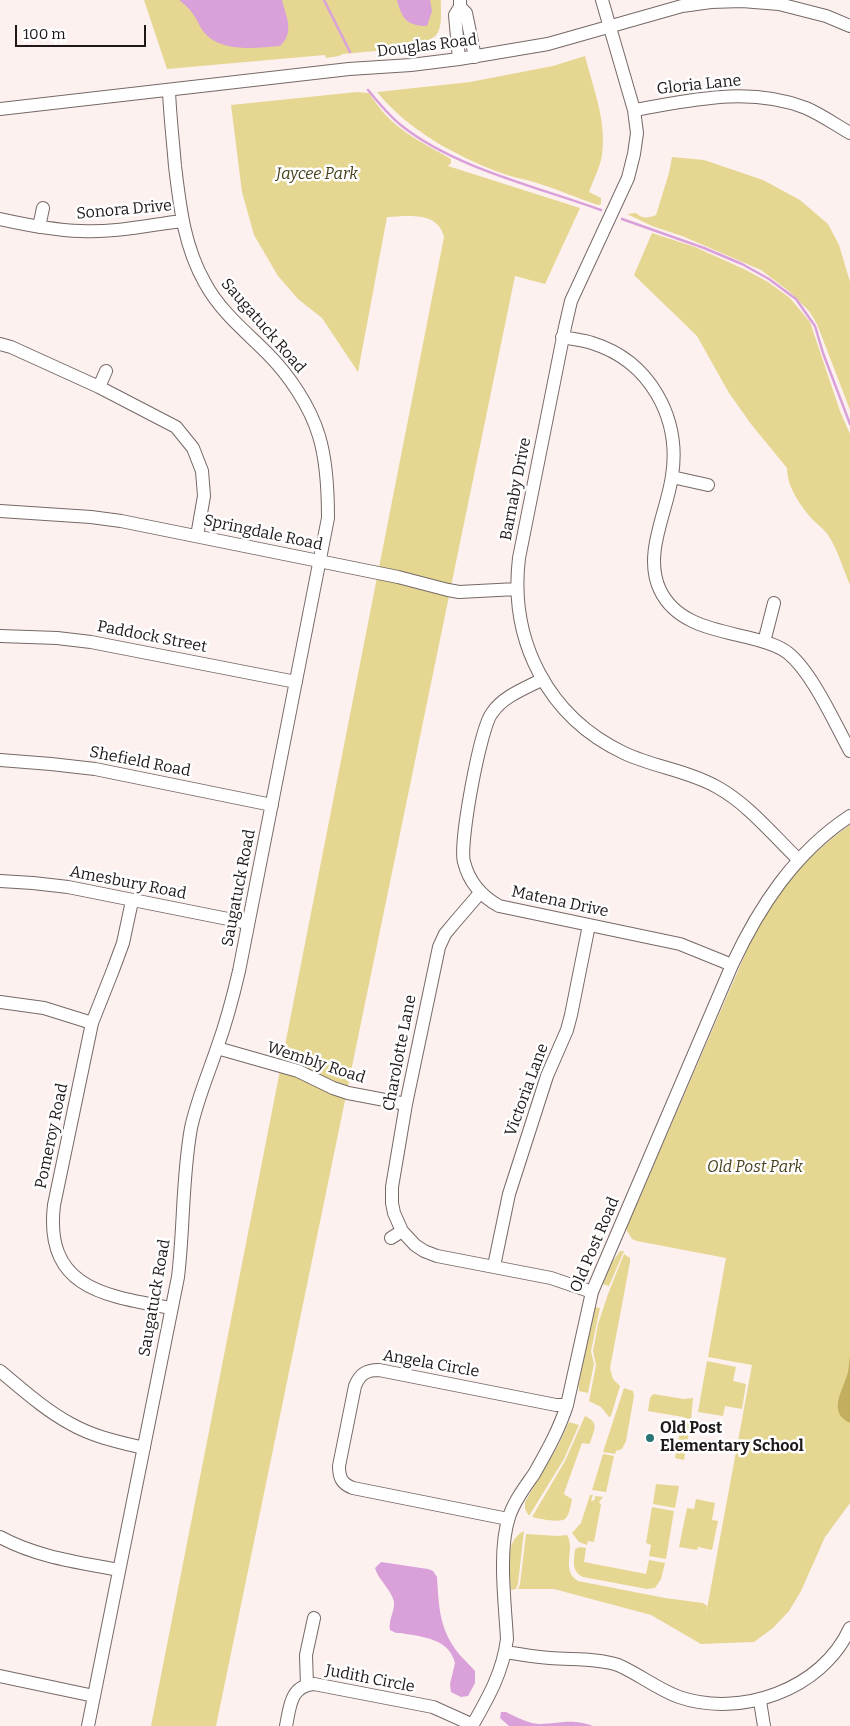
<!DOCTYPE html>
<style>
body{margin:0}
#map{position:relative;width:850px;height:1726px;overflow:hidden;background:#fdf1ef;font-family:Bitter,serif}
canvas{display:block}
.scale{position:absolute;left:15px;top:25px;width:131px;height:22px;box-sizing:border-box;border:2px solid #1e1918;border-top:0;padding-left:6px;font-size:15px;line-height:18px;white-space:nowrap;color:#1e1918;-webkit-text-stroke:4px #fff;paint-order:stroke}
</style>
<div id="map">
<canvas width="850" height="1726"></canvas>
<div class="scale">100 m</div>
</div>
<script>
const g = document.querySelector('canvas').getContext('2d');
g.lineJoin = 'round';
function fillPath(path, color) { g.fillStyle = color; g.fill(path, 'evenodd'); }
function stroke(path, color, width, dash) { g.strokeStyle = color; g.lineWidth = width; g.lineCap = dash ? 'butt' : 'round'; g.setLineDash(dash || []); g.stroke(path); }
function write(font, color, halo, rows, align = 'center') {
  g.font = font + ' Bitter,serif'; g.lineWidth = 5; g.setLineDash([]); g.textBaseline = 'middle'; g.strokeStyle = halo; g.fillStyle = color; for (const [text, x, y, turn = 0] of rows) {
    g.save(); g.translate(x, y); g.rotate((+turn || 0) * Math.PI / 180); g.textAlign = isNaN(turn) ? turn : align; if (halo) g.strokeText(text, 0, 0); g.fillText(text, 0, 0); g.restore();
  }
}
fillPath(new Path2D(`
 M144 0H441C440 11 444 29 434 37 419 48 363 52 343 54L339 56 326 58 325 55 167 69Z
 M585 56C593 88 607 121 602 155 600 168 593 180 589 192L601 198V204L598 205C577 198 557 189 537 183 526 179 514 178 504 174 457 157 409 131 377 92L470 82 553 66Z
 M357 92 369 93C373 99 378 106 383 112 401 133 427 145 451 159V163L448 166 580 208 545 284 515 276 216 1726H151L444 237C438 211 408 216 387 217L358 372 322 318 298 299 278 276 254 235 242 192 231 105Z
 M672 157 704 160 763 180 800 200 828 224 839 245 850 282V410L817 324 809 311 790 292 761 270 682 236 652 226 627 214 636 213C642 219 649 218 656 215L669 173Z
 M652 233 695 247 746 270 768 282 790 298 810 322 840 411 850 434V585C843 569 838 550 828 535 824 529 817 524 812 519 800 505 787 487 787 468L751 424 729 393 697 336 634 275Z
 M850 825V1503L825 1537 801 1591 789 1611 773 1628 754 1642 701 1644 651 1615 554 1589H518L520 1584 526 1534 558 1536 567 1535C576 1550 560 1570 578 1581L665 1598 703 1603 707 1606 706 1614 752 1365 708 1357 726 1258 637 1241 632 1239 626 1229 757 927C767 913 775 899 785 886 803 863 827 841 850 825Z
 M620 1251H624L609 1286 603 1284 611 1264Z
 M624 1254 630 1258V1262L610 1368 613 1379 620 1386 611 1416 609 1417 601 1407 589 1401 596 1365 593 1351 598 1324 608 1294Z
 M594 1307 600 1308 591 1351 594 1364 588 1393 579 1391V1384Z
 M707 1361 736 1367 733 1381 746 1384 742 1409 725 1406 723 1416 698 1412Z
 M624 1388 633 1391 634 1396 626 1441 622 1449 616 1451 615 1454 603 1452Z
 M653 1394 684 1399 693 1398 691 1420 683 1417 648 1411 650 1398Z
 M585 1416C600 1423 594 1430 590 1443L589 1444 582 1443 564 1493 565 1495 572 1499C571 1504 570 1514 565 1519 561 1523 539 1519 532 1517L565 1461Z
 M682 1421 691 1422 684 1460 675 1458Z
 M569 1422 579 1425 564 1459 529 1516 525 1509V1502L559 1444Z
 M603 1454 614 1456 606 1492 592 1490Z
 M656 1484 679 1486 675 1508 653 1504Z
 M590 1495H593L591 1500 593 1501 595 1499V1496L603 1497 599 1502 601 1505 594 1542 588 1541 587 1545 579 1542 572 1533 581 1523Z
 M696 1499 715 1503 712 1520 718 1521 712 1550 698 1547 697 1550 679 1547 687 1508 694 1509Z
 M652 1507 674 1511 666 1559 649 1556 651 1545 646 1543Z
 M524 1531 518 1584 516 1589 511 1590C510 1571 503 1541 524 1531Z
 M580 1547 586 1548 584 1562 646 1574 649 1560 665 1563 661 1579 655 1588 647 1589 583 1577C571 1571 574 1561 575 1549Z`), '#e5d692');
fillPath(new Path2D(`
 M850 1356V1423C826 1412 844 1389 848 1372 849 1367 849 1361 850 1356Z`), '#c1af5f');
fillPath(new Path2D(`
 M179 0H282C286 17 295 32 280 46 255 48 220 53 203 31 199 26 197 19 193 14 190 9 184 4 179 0Z
 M397 0H430L432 11 427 26C407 26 402 19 397 0Z
 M381 1562 428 1569 433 1571 437 1577C439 1607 439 1629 459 1654 464 1660 470 1665 475 1671V1683L468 1696 461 1697 451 1692 450 1684 455 1663C449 1638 422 1637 401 1633H396L390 1630C388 1620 395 1611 394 1602 392 1591 380 1581 376 1571L375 1568Z
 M501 1712H506C516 1717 527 1723 539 1724 560 1724 571 1718 593 1726H509L500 1718Z`), '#d9a0da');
stroke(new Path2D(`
 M324 0 350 52
 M368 90C379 103 389 116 402 126 455 168 538 187 601 210
 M622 219 704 248 742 264 769 279 796 299 815 326 823 353 850 424`), '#d9a0da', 2.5);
const minor = new Path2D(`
 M602 0 634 110 637 133 634 154 628 178 571 301 565 327 519 558C509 641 548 717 624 753 654 767 689 771 717 787 748 804 773 835 799 860
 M460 7 466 13 475 57
 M459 59 455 15 460 7V0
 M0 109 349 69 411 65 459 59 548 44 682 6 711 2 742 1 779 4 826 16 850 26
 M634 110C692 100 749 86 806 108 822 115 836 125 850 133
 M0 219C27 225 54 230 81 231 114 233 149 225 182 221
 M39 227 43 208
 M562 337C572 339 583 340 592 343 650 361 681 418 672 476 667 513 643 554 660 590 677 626 720 630 754 639 765 642 778 645 788 653 812 672 835 724 850 751
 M0 344 11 347 99 387 176 427 193 448 202 471 204 496 197 536
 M99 387 106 371
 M672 477 708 485
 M0 511 91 517 121 521 398 577 448 590 459 592 517 589
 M0 636 57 638 91 642 296 682
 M764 642 774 603
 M543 679C526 688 503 696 492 713 480 728 459 844 464 862 469 882 481 896 499 906L680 944 732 965
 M0 760 51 764 95 769 272 805
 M0 881 33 883 68 887 248 923
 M480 893 455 922 445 934 439 947 406 1104 392 1187V1203L394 1213 402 1231 415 1245 424 1251 437 1256 551 1278 592 1292
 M132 901 123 943 113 970 92 1023 54 1205C44 1289 106 1296 171 1308
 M0 1002 44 1008 92 1023
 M217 1048 298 1071 333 1088 348 1093 406 1104
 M391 1238 402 1231
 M494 1266 509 1194 547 1076 567 1030 571 1015 589 925
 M0 1371C23 1390 45 1410 71 1424 94 1437 119 1442 144 1448
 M508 1519 353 1488C342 1484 339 1478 339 1466L355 1386C360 1374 366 1370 379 1370L556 1405H567
 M0 1537C37 1557 77 1562 118 1570
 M505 1652C520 1654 535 1657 550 1658 572 1660 597 1658 618 1665 639 1674 657 1689 679 1697 740 1718 822 1690 850 1628
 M0 1676 94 1696
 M307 1685 306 1655 314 1618
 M760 1701 764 1726
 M88 1726 178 1277C184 1227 182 1178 191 1128 197 1100 208 1075 217 1048 226 1023 233 997 239 971L328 518C328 491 327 462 319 436 310 406 289 375 267 353 245 331 220 311 205 283 184 246 180 207 175 166 173 141 170 116 169 91
 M286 1726C290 1707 290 1686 314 1684L433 1707 473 1725
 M472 1726C488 1698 503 1672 507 1639 505 1603 498 1550 509 1517 514 1501 525 1487 534 1474 547 1451 559 1430 567 1405L592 1292 732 965C759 907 795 852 850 816`);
stroke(minor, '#756966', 14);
stroke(minor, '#fff', 12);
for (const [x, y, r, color] of [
 [650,1438,5,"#287373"]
]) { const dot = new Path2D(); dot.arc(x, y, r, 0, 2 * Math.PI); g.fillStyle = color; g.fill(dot); stroke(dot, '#fff', 2); }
write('16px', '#1e1918', '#fff', [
 ["Douglas Road",427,46,-7],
 ["Gloria Lane",699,85,-6],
 ["Sonora Drive",124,210,-5],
 ["Saugatuck Road",263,326,49],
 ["Barnaby Drive",516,489,-79],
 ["Springdale Road",263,533,12],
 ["Paddock Street",152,637,11],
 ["Shefield Road",140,762,11],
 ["Amesbury Road",128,883,11],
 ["Saugatuck Road",239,888,-79],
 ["Matena Drive",560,902,12],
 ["Charolotte Lane",400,1053,-79],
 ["Wembly Road",316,1063,18],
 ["Victoria Lane",527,1090,-70],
 ["Pomeroy Road",52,1136,-78],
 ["Old Post Road",595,1245,-67],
 ["Saugatuck Road",155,1298,-80],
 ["Angela Circle",431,1364,10],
 ["Judith Circle",370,1679,11]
]);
write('italic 16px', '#48401d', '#fff', [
 ["Jaycee Park",317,175],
 ["Old Post Park",755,1168]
]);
write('bold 16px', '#1e1918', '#fff', [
 ["Old Post",660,1429],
 ["Elementary School",660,1447]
], 'left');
</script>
